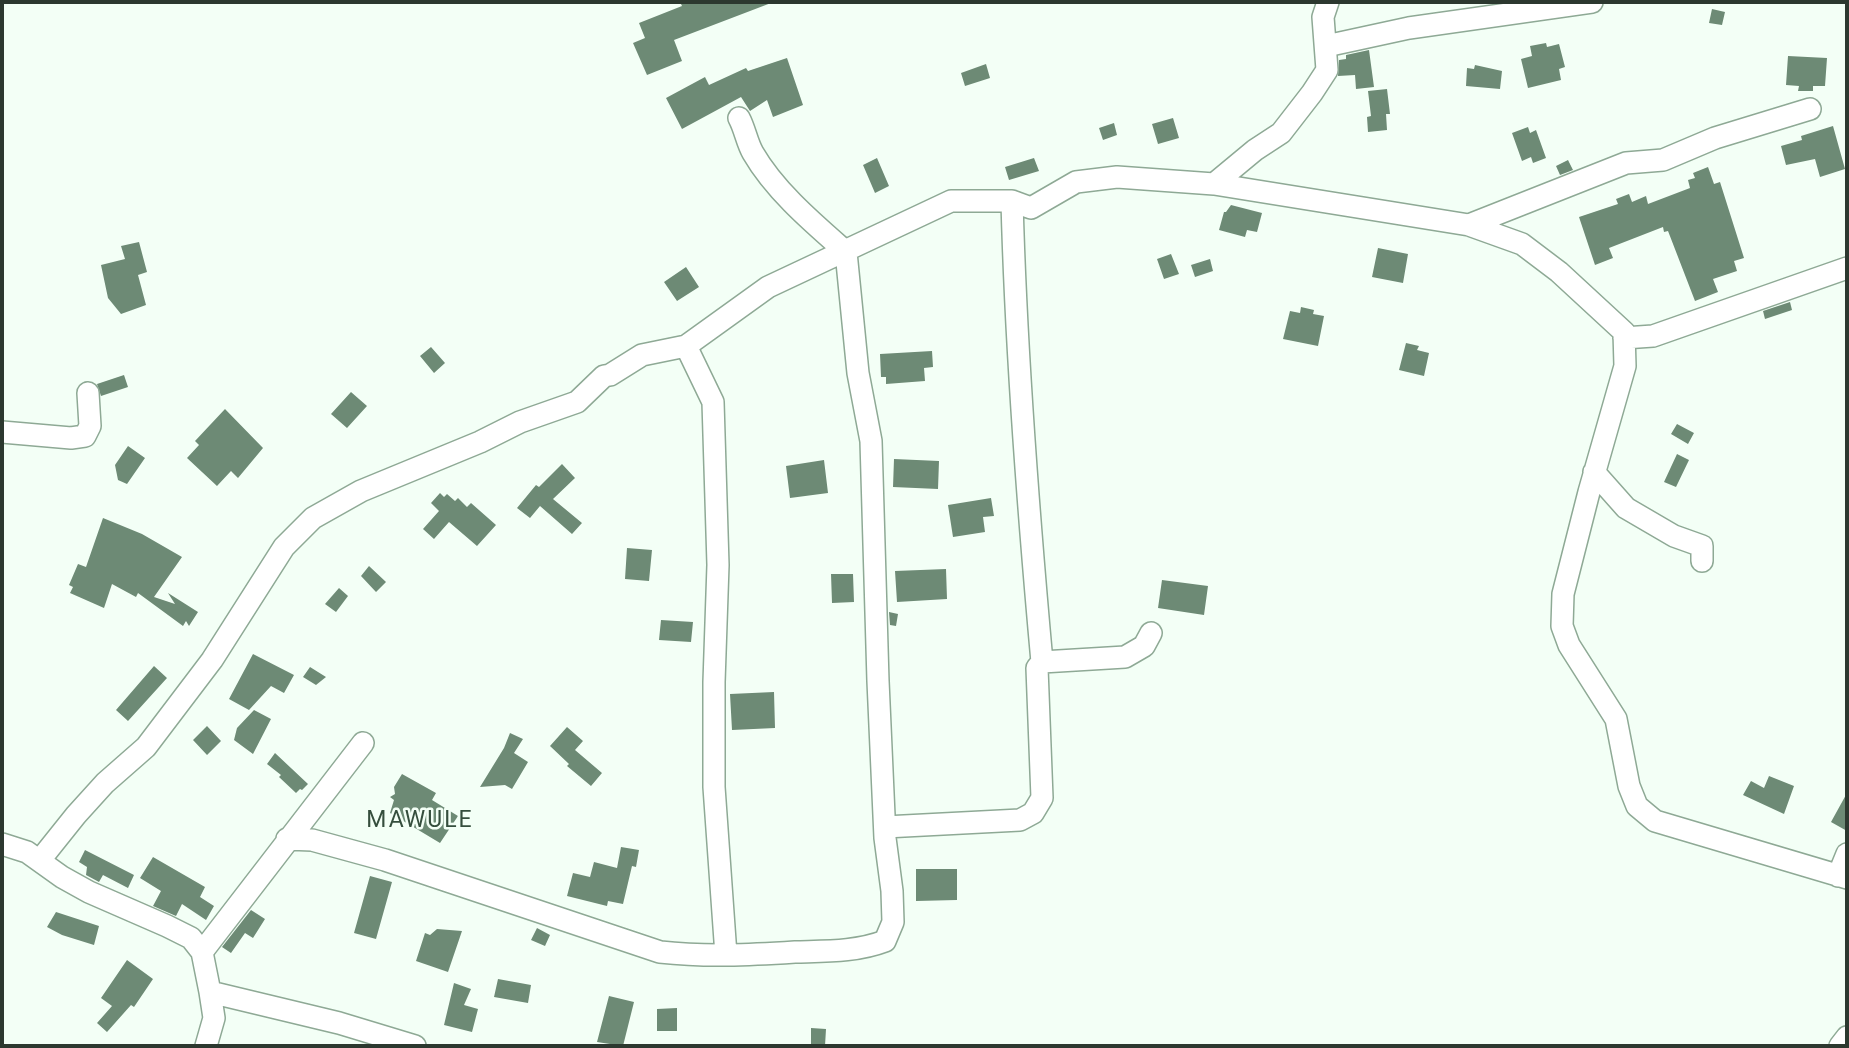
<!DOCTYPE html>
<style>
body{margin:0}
#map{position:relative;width:1849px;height:1048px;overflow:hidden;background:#f3fff6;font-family:Roboto,sans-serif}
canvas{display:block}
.frame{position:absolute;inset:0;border:4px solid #2c382f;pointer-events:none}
</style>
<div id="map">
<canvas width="1849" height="1048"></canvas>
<div class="frame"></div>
</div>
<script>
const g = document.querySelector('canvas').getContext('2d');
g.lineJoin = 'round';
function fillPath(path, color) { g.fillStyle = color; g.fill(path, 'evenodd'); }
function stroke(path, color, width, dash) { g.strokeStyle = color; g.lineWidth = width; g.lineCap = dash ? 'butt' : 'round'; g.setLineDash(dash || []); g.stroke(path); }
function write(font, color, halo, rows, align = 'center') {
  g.font = font + ' Roboto,sans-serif'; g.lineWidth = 5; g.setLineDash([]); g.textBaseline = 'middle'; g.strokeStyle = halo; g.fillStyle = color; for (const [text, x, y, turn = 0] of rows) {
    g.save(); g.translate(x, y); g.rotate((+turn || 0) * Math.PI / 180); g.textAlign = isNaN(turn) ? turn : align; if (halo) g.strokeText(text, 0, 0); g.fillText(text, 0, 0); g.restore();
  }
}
fillPath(new Path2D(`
 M680 2H771V3L674 40 682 61 647 75 633 43 645 38 639 23 682 6Z
 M1712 9 1725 12 1722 25 1709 23Z
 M1546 43 1547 47 1559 44 1565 67 1559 69 1561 80 1528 88 1521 59 1532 56 1530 46Z
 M1369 50 1374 87 1356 89 1355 75 1338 76 1339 60 1346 59V55Z
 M1788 56 1827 58 1825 86H1813V91H1798L1799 86 1786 85Z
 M787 58 803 105 773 117 767 100 750 111 741 97 682 129 666 98 705 77 709 85 746 68 748 71Z
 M986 64 990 78 965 86 961 73Z
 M1475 65 1502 71 1500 89 1466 86 1467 68 1474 69Z
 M1387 89 1390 114H1386L1387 130 1368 132 1367 117 1371 116 1368 91Z
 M1173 118 1179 138 1158 144 1152 124Z
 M1114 123 1117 135 1103 140 1099 128Z
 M1833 126 1845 169 1820 177 1815 159 1786 165 1781 146 1802 140 1801 136Z
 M1528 127 1530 133 1536 130 1546 158 1533 163 1531 157 1522 161 1512 133Z
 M877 158 889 186 875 193 863 165Z
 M1034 158 1039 171 1009 180 1005 167Z
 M1568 160 1573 170 1560 175 1556 166Z
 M1708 167 1714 184 1720 182 1744 258 1734 261 1737 271 1713 279 1718 292 1695 301 1668 231 1664 232 1663 227 1609 248 1613 258 1595 265 1579 217 1618 204 1616 199 1629 194 1632 202 1646 196 1648 204 1690 188 1688 180 1695 178 1693 173Z
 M1231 205 1262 213 1257 232 1247 230 1245 237 1219 230 1224 212H1226Z
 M139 242 147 272 138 275 146 305 121 314 108 298 101 265 125 259 121 246Z
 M1378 248 1408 254 1403 283 1372 277Z
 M1171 254 1179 274 1164 279 1157 259Z
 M1210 259 1213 271 1195 277 1191 265Z
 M686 267 699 287 677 301 664 282Z
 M1790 302 1792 310 1765 319 1763 311Z
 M1301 307 1314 310 1313 314 1324 316 1318 346 1283 339 1290 311 1300 313Z
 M1406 343 1419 346 1417 350 1429 353 1424 376 1399 370Z
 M431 347 445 363 434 373 420 356Z
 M932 351 933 367 924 368 925 381 886 384V377H881L880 354Z
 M124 375 128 387 101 396 97 384Z
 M351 392 367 406 347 428 331 414Z
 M225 409 263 448 238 478 231 471 217 486 187 458 199 445 195 441Z
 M1677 424 1694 433 1688 444 1671 434Z
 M128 446 145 458 127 484 118 480 115 465Z
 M1677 454 1689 460 1676 487 1664 482Z
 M894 459 939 461 938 489 893 487Z
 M824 460 828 493 790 498 786 466Z
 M562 464 575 478 553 499 582 523 572 534 540 506 530 518 517 508 536 485 539 487Z
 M440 493 444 497 447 494 455 501 458 498 467 507 471 503 496 525 477 546 449 522 434 539 423 529 439 511 431 503Z
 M991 498 994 516 983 517 985 532 953 537 948 505Z
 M103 518 142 534 182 557 154 597 175 604 168 593 198 612 189 626 186 621 183 626 138 593 136 597 112 584 104 608 70 593 73 587 69 585 78 564 86 567Z
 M627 548 652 550 649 581 625 579Z
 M369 566 386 582 376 592 361 576Z
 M946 569 947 599 897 602 895 571Z
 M831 574H853L854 602 832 603Z
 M1162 580 1208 586 1204 615 1158 608Z
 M339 588 348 596 336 612 325 604Z
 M889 612 898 614 896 626 890 625Z
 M661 620 693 622 691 642 659 640Z
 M253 654 294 675 284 693 271 686 249 710 229 699Z
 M154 666 167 678 128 721 116 710Z
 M310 667 326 677 316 685 303 677Z
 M774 692 775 728 732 730 730 694Z
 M254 710 271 719 253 754 234 740 237 728Z
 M207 726 221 741 207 755 193 740Z
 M567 727 583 741 575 750 602 773 591 786 567 766 569 764 550 746Z
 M510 733 523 739 514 753 528 762 512 789 505 785 480 787 504 748Z
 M275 753 308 784 302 790 300 789 296 793 279 777 281 775 267 764Z
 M402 774 436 793 432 800 458 816 440 843 390 813 394 800 390 797 395 794 394 787Z
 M1769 776 1794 786 1784 814 1743 795 1751 781 1764 788Z
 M1847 793V831L1831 822Z
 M621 847 639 850 636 867 632 866 623 904 608 901 607 906 567 896 573 873 590 877 594 862 617 868Z
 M85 850 134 875 128 888 103 875 99 882 86 875 87 867 79 862Z
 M153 857 205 887 200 897 214 906 206 920 182 904 176 916 153 906 161 891 140 878Z
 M916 869H957V900L916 901Z
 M370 876 392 882 376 939 354 933Z
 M251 910 265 919 253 938 245 933 231 953 222 947Z
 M56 912 99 926 94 945 62 935 47 927Z
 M537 928 550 935 545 946 531 940Z
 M437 929 462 931 448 972 416 961 425 933 430 935Z
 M127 960 153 979 134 1007 131 1005 107 1032 97 1023 112 1006 101 998Z
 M498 979 531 985 528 1003 494 997Z
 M454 983 471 989 464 1005 478 1009 472 1032 444 1025Z
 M609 996 634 1002 623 1046 597 1042Z
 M677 1008V1031H657V1009Z
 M811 1028 826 1029 825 1046H811Z`), '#6d8a75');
const minor = new Path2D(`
 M1326 46 1409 28 1592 2
 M1214 184 1255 150 1281 133 1312 93 1327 70 1323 17 1328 2
 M1012 201C1016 355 1028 508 1042 662
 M1469 225 1626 163 1663 160 1715 138 1810 109
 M1624 338 1653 336 1847 268
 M686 346 713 402 718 565 714 682V787L726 955
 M2 432 71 438 85 436 90 426 88 393
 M1594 472 1626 508 1674 536 1702 546V561
 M885 827 1020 820 1033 813 1042 798 1037 668 1042 662 1125 657 1144 646 1151 633
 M287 839 312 840 385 860 660 952C705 957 749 955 795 952 826 951 856 952 885 941L893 922 892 891 885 838 878 681 871 441 858 373 846 252C813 223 775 191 753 153 747 143 745 129 739 118
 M2 844 27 852 62 877 89 892 167 926 191 938 202 952 210 992 214 1018 206 1046
 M40 860 76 815 105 783 146 747 212 660 284 547 313 518 361 491 480 442 520 422 577 402 604 376 610 375 642 355 686 346 768 287 951 201H1012L1031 208 1076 182 1117 177 1214 184 1469 225 1522 244 1559 272 1624 332 1625 366 1589 492 1563 594 1562 626 1569 645 1616 719 1629 786 1637 806 1655 821 1847 878
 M1838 876 1847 854
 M202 952 363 743
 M210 992 339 1023 415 1046
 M1840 1046 1847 1037`);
stroke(minor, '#8ea995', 24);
stroke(minor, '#fff', 21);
g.letterSpacing = '2px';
write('23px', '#354e3d', '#f3fff6', [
 ["MAWULE",420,821]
]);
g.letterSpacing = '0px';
</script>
